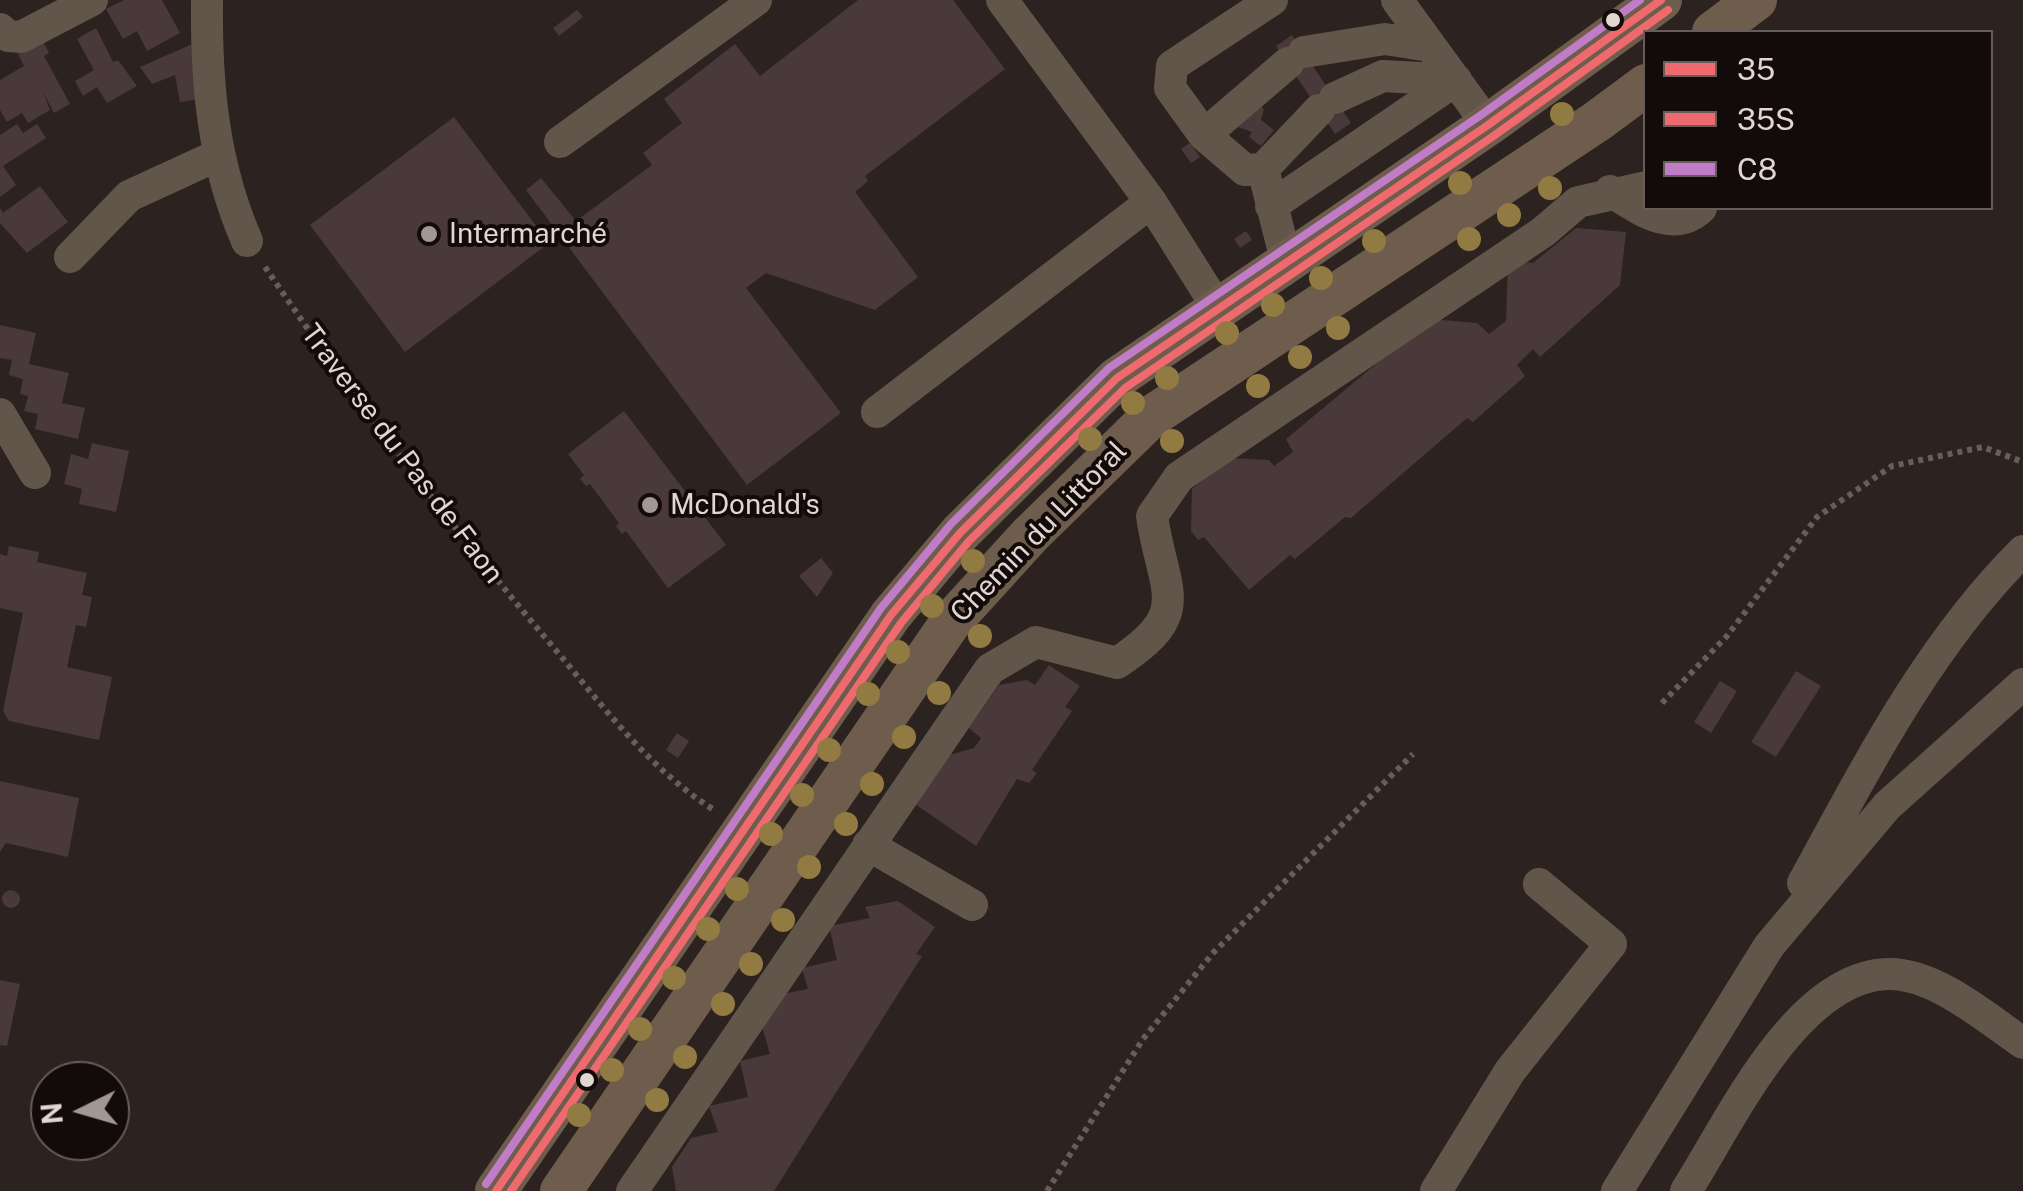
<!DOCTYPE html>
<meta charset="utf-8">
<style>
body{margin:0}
#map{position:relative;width:2023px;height:1191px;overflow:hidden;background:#2c221f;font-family:"Public Sans",sans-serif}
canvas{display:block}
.legend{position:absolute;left:1643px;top:30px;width:350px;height:180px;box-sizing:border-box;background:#130b09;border:2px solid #665c59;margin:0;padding:12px 18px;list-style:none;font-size:30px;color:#e2d6d2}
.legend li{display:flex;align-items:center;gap:20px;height:50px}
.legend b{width:50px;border:2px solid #665c59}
.north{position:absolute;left:30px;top:1061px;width:100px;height:100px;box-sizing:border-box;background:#130b09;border:2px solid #665c59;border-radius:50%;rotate:265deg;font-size:28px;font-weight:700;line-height:40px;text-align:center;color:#e2d6d2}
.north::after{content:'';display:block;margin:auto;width:35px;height:45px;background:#a29793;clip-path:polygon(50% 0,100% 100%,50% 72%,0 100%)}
</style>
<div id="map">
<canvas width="2023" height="1191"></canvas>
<ul class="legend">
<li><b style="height:12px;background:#ef6a6e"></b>35</li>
<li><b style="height:12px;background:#ef6a6e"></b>35S</li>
<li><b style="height:12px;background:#c17cc7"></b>C8</li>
</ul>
<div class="north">N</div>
</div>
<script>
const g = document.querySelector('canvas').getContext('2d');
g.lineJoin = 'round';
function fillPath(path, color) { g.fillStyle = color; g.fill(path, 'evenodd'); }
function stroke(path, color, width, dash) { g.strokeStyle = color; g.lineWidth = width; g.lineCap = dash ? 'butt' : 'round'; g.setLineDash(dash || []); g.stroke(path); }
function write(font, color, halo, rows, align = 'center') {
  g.font = font + ' "Public Sans",sans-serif'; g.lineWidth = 8; g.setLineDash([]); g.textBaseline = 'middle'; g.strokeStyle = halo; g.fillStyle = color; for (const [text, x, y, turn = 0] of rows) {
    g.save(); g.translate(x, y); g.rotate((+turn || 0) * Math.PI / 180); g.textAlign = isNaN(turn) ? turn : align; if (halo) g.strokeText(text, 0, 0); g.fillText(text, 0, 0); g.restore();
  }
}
fillPath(new Path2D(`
 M124 0H162L180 33 147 51 137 31 123 39 106 9Z
 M858 0H953L1005 69 865 176 868 181 855 192 918 277 875 310 766 273 746 288 841 413 747 485 526 190 541 178 576 221 652 165 643 153 682 123 664 99 735 44 760 76Z
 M577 10 583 17 559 36 553 28Z
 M96 28 113 62 118 60 137 86 107 103 97 87 83 96 75 81 94 70 77 39Z
 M1292 35 1351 123 1335 134 1276 46Z
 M43 41 49 53 44 56 70 104 54 113 43 92 50 110 28 123 22 113 7 122 0 110V80L24 66 18 54Z
 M197 42 201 99 180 102 175 75 152 84 140 67Z
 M1258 103 1264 109 1261 120 1274 130 1261 146 1249 137 1252 132 1238 127Z
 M454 117 549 243 405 352 310 225Z
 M17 124 23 133 37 124 46 138 3 166 16 185 0 197V135Z
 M1190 143 1200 157 1191 163 1181 149Z
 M40 186 68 222 27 253 0 223V208L3 213Z
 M1576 228 1626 232 1620 285 1540 357 1533 349 1517 365 1525 376 1473 422 1467 418 1351 518 1345 517 1295 559 1290 555 1249 590 1204 537 1198 540 1191 531 1192 489 1229 458 1269 460 1274 466 1293 452 1286 439 1430 319 1477 323 1489 334 1506 321 1508 261 1533 263Z
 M1246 231 1252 240 1240 248 1234 239Z
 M0 325 36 333 29 364 69 373 62 403 85 408 78 439 35 429 38 414 24 411 28 396 20 394 23 379 9 375 12 360 0 358Z
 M624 411 726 545 668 588 626 531 622 534 616 526 619 523 590 484 586 486 580 479 584 475 568 454Z
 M92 443 129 451 116 512 79 504 82 489 64 484 71 454 88 459Z
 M9 546 39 552 37 562 87 573 82 595 92 597 86 627 76 625 67 667 112 677 99 740 9 721 3 711 23 613 0 608V554L7 556Z
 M821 558 833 573 817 597 799 576Z
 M1049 665 1080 686 1065 707 1072 711 1032 770 1037 773 1029 783 1017 779 976 846 912 802 942 757 974 748 981 738 969 728 999 685 1027 680 1035 685Z
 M1796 671 1821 686 1776 757 1751 742Z
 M1720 681 1737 691 1711 733 1694 722Z
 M677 733 689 741 678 758 666 750Z
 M0 781 79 798 68 857 6 843 0 852Z
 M2 899a9 9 0 1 1 18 0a9 9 0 1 1-18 0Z
 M898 901 935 927 916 954 922 956 774 1191H676L672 1167 691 1138 718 1132 709 1106 748 1097 740 1061 770 1054 762 1027 783 994 808 989 802 968 837 960 829 926 870 918 865 907Z
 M0 980 20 984 7 1046 0 1045Z`), '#4a393b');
stroke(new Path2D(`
 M265 267C355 399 450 526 554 648 603 706 649 769 714 810
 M1662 703 1727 636 1817 517 1892 466 1983 447 2023 462
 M1047 1191 1143 1039 1213 953 1413 754`), '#685e57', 6, [5, 5]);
stroke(new Path2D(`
 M207 0C206 84 213 163 247 241
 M1002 0 1151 202
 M1272 0 1172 66 1170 88 1204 135 1288 63
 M1397 0 1488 125
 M0 29 8 36 21 37 92 0
 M1304 52 1385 39 1430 46
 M1335 98 1383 76 1456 80
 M1204 135 1245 170 1263 169
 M560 142 756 0
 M1610 191C1638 208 1672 235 1701 208
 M1271 206 1456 80
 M70 257 129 196 216 156
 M1287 264 1263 169 1319 110
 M877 412 1151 202 1219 310
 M0 414 35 473
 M868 845 972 905
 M1803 883C1866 768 1929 644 2023 551
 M632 1191 990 669 1036 642 1117 663C1195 612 1163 593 1152 516L1179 477 1543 232 1578 202 1646 187
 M1436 1191 1510 1071 1611 944 1539 884
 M1617 1191 1769 946 1887 806 2023 684
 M1686 1191C1729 1124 1796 976 1888 974 1935 973 1986 1018 2023 1043`), '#62554a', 32);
stroke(new Path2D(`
 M1713 32 1756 0
 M496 1191 891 615 960 533 1117 378 1488 125 1661 0
 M561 1191 950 623 1030 535 1152 416 1596 122 1646 85`), '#6e5d4c', 42);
stroke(new Path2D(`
 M496 1191 891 615 960 533 1117 378 1488 125 1661 0`), '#ef6a6e', 8);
stroke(new Path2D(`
 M511 1191 901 623 969 541 1125 388 1495 135 1668 10`), '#ef6a6e', 8);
stroke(new Path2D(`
 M486 1184 881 608 951 524 1109 368 1481 115 1640 0`), '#c17cc7', 8);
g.fillStyle = '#917b42';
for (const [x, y] of [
 [1562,114],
 [1460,183],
 [1550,188],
 [1509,215],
 [1469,239],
 [1374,241],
 [1321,278],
 [1273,305],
 [1338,328],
 [1227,333],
 [1300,357],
 [1167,378],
 [1258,386],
 [1133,403],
 [1090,439],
 [1172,441],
 [973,561],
 [932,606],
 [980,636],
 [898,652],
 [939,693],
 [868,694],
 [904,737],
 [829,750],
 [872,784],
 [802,795],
 [846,824],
 [771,834],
 [809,867],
 [737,889],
 [783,920],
 [708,929],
 [751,964],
 [674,978],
 [723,1004],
 [640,1029],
 [685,1057],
 [612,1070],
 [657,1100],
 [579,1115]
]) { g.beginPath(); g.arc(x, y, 12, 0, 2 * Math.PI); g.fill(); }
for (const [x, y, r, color] of [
 [1613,20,9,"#e2d6d2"],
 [429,234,10,"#a29793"],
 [650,505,10,"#a29793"],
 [587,1080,9,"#e2d6d2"]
]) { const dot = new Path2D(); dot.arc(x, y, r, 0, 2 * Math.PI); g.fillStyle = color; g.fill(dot); stroke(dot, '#130b09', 4); }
write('28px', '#e2d6d2', '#130b09', [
 ["Intermarché",449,234],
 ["McDonald's",670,505]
], 'left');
write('28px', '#e2d6d2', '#130b09', [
 ["Traverse du Pas de Faon",402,454,53],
 ["Chemin du Littoral",1039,532,-46]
]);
</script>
